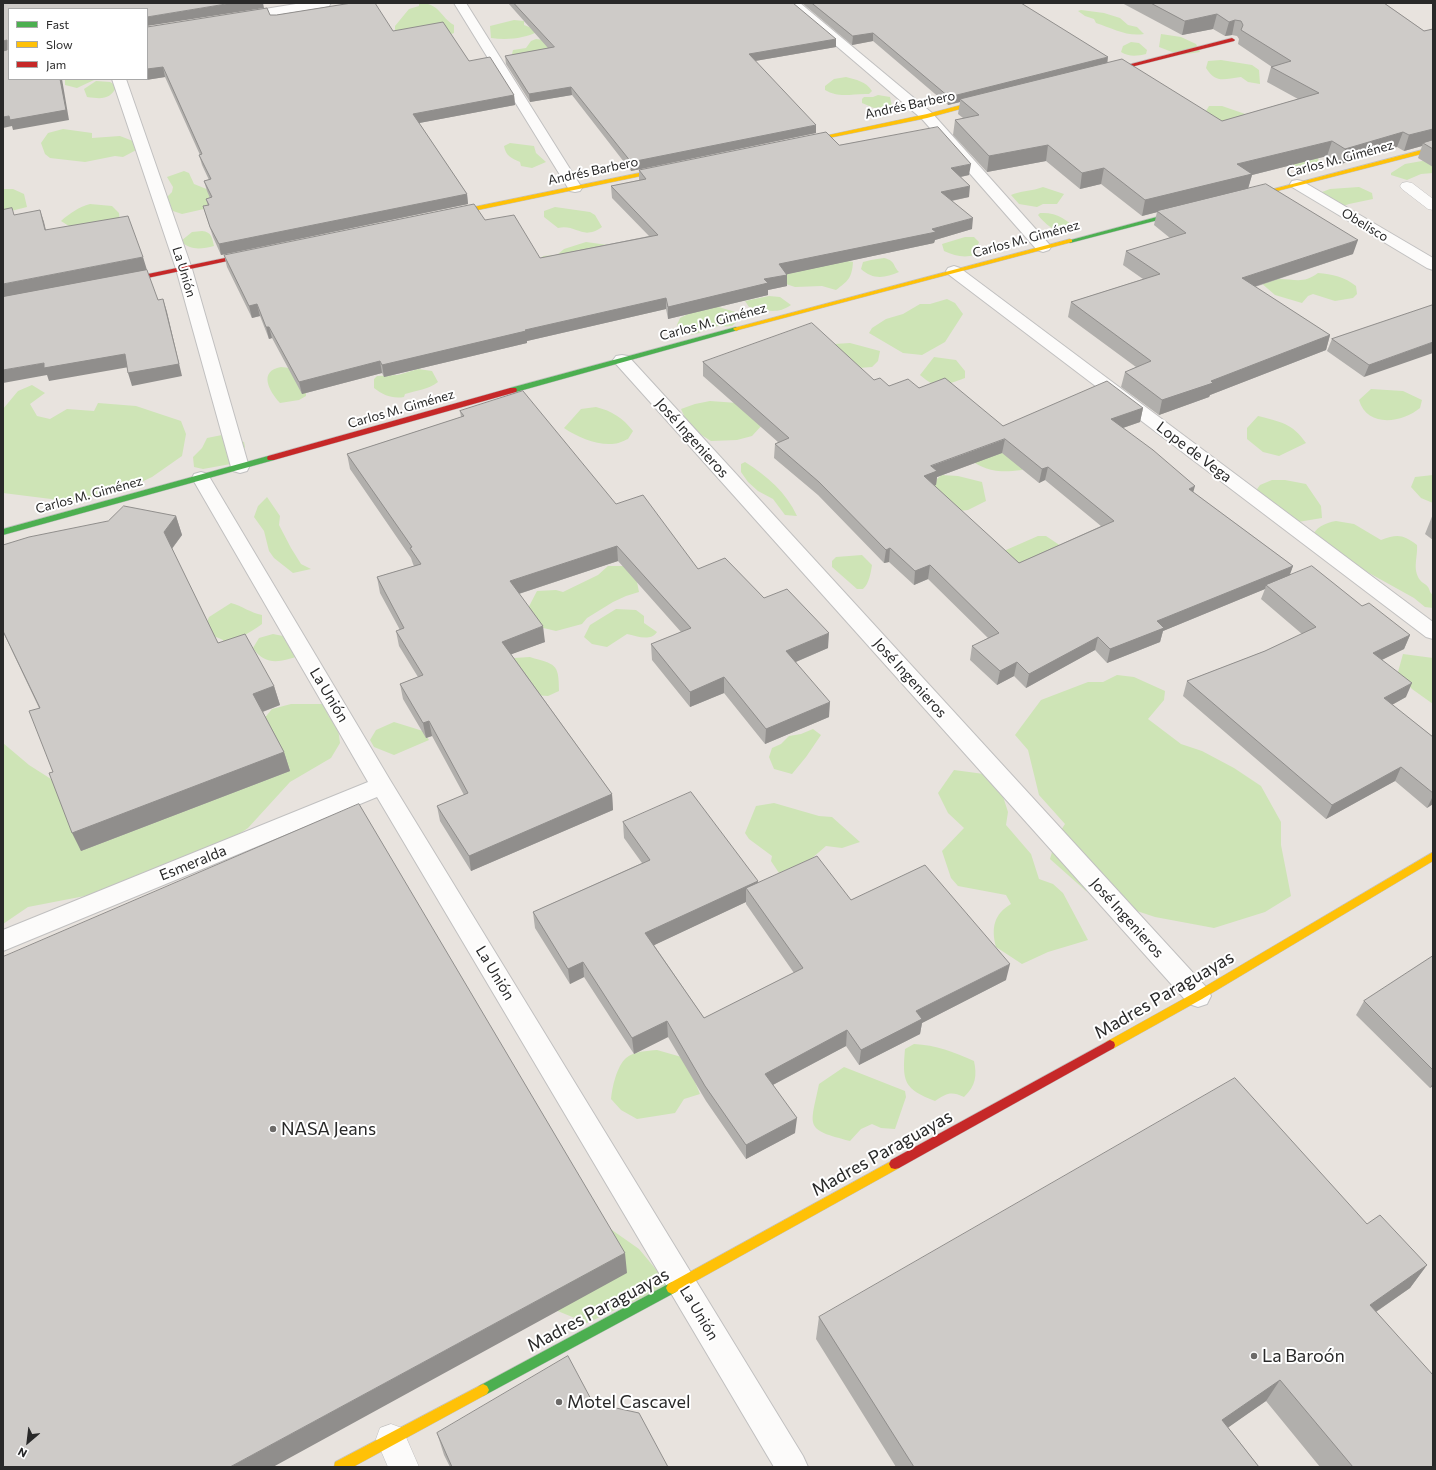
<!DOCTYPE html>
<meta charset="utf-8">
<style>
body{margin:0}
#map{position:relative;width:1436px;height:1470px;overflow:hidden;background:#e8e3de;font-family:Commissioner,sans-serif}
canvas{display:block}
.frame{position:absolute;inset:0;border:4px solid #292929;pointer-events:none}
.legend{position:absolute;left:8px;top:8px;width:140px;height:72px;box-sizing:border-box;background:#fff;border:1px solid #a9a9a9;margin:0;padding:5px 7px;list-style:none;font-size:12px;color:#292929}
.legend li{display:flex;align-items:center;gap:8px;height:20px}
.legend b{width:20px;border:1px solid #a9a9a9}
.north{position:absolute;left:8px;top:1422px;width:40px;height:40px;-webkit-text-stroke:3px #fff;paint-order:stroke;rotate:208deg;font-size:11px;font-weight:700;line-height:16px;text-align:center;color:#292929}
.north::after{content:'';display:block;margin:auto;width:14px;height:18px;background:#292929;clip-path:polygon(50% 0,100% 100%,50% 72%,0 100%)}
</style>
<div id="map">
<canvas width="1436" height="1470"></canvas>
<div class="frame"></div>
<ul class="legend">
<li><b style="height:5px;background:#4caf50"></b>Fast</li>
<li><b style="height:5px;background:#ffc107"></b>Slow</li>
<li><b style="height:5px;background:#c62828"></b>Jam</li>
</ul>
<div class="north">N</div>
</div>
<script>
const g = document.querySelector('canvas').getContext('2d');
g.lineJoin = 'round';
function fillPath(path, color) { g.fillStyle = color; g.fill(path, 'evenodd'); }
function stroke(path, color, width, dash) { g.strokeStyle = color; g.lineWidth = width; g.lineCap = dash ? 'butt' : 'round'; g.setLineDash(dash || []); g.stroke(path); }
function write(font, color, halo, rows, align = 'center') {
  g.font = font + ' Commissioner,sans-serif'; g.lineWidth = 4; g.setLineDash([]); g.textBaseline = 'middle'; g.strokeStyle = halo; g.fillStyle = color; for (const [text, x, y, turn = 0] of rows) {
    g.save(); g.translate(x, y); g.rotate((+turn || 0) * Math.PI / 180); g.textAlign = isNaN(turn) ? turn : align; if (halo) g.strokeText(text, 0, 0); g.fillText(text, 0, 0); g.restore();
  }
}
fillPath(new Path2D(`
 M419 3C440 3 440 17 454 25V33L444 37 395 33V26L409 9 419 6Z
 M1081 10 1104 13 1120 18 1128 25 1137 27 1144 34C1127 37 1112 28 1096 23L1094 19 1085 16 1078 11Z
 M514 20 524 21V25L539 31C524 39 507 40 491 38L490 26Z
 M1161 34 1181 37 1196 44 1200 52 1180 55 1159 47Z
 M536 39 544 40 558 47 517 60 512 54 513 50 526 48 531 41Z
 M1131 42 1139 43 1147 50 1146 54C1137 56 1129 57 1121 52L1123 46Z
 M1221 60 1252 65 1259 70 1260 84 1248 82 1241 77C1224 79 1216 84 1206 68L1208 61Z
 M846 77C856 80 866 81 872 91L869 94C853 93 840 99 825 90V86L834 79Z
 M65 79H94V80L77 88 65 85Z
 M96 81 110 82 117 86C110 100 102 99 87 97L84 89Z
 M878 95 890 97 892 106 874 108 862 103V99L864 97H873Z
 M1209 106H1222L1254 117 1229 130 1206 111Z
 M63 129 92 133V138L120 136 138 143 140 148 123 157 115 156 85 162 50 158 45 154 41 143 48 133Z
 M510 143 534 146 536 153 546 162 532 168 521 166 520 162C511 158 506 156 504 146Z
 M1318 157 1320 170 1310 171 1282 163Z
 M1422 161 1433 162V173L1421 174 1407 180 1391 175V173L1405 164Z
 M184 171 189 173 194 184 209 190 211 204 204 209 182 214 164 208 165 199 172 192 173 187 167 177Z
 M1043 187 1064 194 1057 204H1043L1037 207 1019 204 1011 195C1019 191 1033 191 1043 187Z
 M1359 187 1372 193 1373 199 1349 204 1341 207 1324 199 1322 192 1330 189Z
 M3 189H13L24 194 27 207 3 213Z
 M90 204 112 206 119 213 120 222 72 228 61 221C70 213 79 207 90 204Z
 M555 207 590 212 595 215 602 227C582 241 577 224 558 228L544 217V211Z
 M1040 213C1057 212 1066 219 1077 230 1064 239 1046 226 1038 215Z
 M202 231C212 232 212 238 214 246 202 249 190 251 181 241L192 232Z
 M965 237H974L979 242 975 255C964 258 955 256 944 251L942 244Z
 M586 242 608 245V256L540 260 543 256 557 255 564 249Z
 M823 256 853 262C852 278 848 281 836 290L822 286 795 287 786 284 787 274 797 272 813 258Z
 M884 258C896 261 892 265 899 272 885 278 873 280 861 269L863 262 871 260Z
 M1318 273C1332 274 1345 277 1356 286L1357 294 1353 298 1335 301 1313 294 1308 296 1302 303 1275 295 1260 282C1265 281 1271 280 1276 279 1293 278 1302 285 1318 273Z
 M769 296 780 297 791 305C777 315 764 310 749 307L745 301Z
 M947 299 955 303 963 314 945 342 922 355 903 353 869 333 872 328 886 319 903 314 920 304H930Z
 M708 304 739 313 745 319 738 321 732 326C727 327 723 326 719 326 702 327 693 345 677 325L680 318Z
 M850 343 880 351 878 361 872 367 845 369 834 344Z
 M934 357 956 360 965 371V378C944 385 938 391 920 375Z
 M281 367 290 368 306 389V396L299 400 280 403C269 391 258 371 281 367Z
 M418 369 432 371 438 382C427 390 418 390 405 394L404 397C392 399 383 395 374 388V379L377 376 398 375Z
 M32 385 45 393 30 404 37 416 50 419 67 409 94 411 98 403 136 406 181 421 186 434 182 456 152 477 135 485 96 496 67 501 3 493V409L18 391Z
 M1371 389 1403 391 1422 400 1420 408C1402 423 1367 428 1359 400Z
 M710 401 751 404 764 423 752 436 737 440 711 441 695 431 688 424 681 409 695 404Z
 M596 407C612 411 623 418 633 431L628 439C623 441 618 444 612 444 596 445 577 437 564 428L581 409Z
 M1258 416C1281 422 1292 423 1306 443L1279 456 1263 452 1247 439V428Z
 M977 430 1027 459 1022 470C991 474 986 469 960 455Z
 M222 435H231L235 440 244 442 245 447 236 463 203 469 194 467 193 457 202 448 207 438Z
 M745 462C767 476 786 492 797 516L785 515 773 499 758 491 748 482 741 472V464Z
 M941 475 958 476 982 482 986 501 968 510 950 512 926 490Z
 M1433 475V503L1421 498 1411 487 1415 477Z
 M1272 480H1285L1306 484 1321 506 1322 518 1298 522 1250 499 1260 485Z
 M267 497 280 516 279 525 291 548 301 564 311 569 293 573 274 558 269 551 264 531 254 517 258 506Z
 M1336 521 1354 524 1381 540C1397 534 1403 534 1417 545 1418 557 1412 569 1420 580 1422 583 1426 584 1428 587 1430 590 1429 592 1433 595V608L1425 607 1414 598 1360 568 1352 561 1311 539C1315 527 1325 523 1336 521Z
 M1038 536H1046L1061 546 1042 564 970 563 990 557Z
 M862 555 872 565C871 572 869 584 863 589H857L832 567V561L836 557Z
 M608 566H628L635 572 639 592 626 596 613 602 587 618 582 624 556 631 535 626 524 616 537 591 556 590 563 592 598 575Z
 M231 603C242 606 251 613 262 615V624C250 633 237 639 225 647L223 640C216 636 210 636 203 632L209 617Z
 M616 609 636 610 644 616V623L657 632C650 642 637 636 627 634L607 647 592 644 584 637 590 625Z
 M273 634 303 640 305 654C285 660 267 669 253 648L259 638Z
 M1403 654 1433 658V704L1412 689 1398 672Z
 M530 657C555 665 559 662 559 691L548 696 533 695 498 661 514 658Z
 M1117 675 1134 677 1165 691 1164 700 1148 719 1181 744 1202 751 1234 768 1261 786 1281 822V845L1291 896 1265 912 1214 928 1155 917 1110 902 1086 891 1050 859 1056 838 1065 824 1039 795 1028 750 1015 735 1041 700 1088 682H1103Z
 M291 704H324L329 717 337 721 340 743 331 758 290 782 248 828 191 867 126 888 28 907 3 924V743L29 765 62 786 253 732 272 709Z
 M394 722 423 731 429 740 394 755 374 747 370 740 376 730Z
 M813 729 821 735 806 757 792 774 774 769 769 757 772 748 781 744 789 736 801 734Z
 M954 770 984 774 999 784 1008 812 1006 825 1031 854 1039 879 1053 884 1063 893 1088 940 1048 952 1022 964 996 947C991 928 994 914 1011 904L1006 895 958 886 951 878 942 851 964 828 948 813 938 793Z
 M774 803 819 816 832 817 860 842 842 848 826 846 811 859 779 873 771 861 772 856 749 839 745 833 756 806Z
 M914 1044C936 1045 954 1052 974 1061 977 1075 976 1086 964 1097 951 1091 947 1093 935 1101 904 1089 902 1082 905 1049Z
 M657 1050 685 1058 700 1094 684 1099 675 1113 637 1119 621 1110 611 1099C612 1087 617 1066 626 1058 634 1051 647 1051 657 1050Z
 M844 1067 905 1091 906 1097 895 1129 881 1128 872 1124 861 1129 850 1141C804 1129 810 1128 819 1084Z
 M602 1223 639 1249 669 1285 587 1323 543 1305Z`), '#cee4b6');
const lane = new Path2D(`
 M1407 182 1412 183 1433 199V210L1428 209 1402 189 1400 186 1402 183Z
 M391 1424 402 1428 419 1467H388L376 1439 380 1428Z`);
const street = new Path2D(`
 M302 3H331L329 6 325 7 240 21 236 20 234 17 236 14 240 13Z
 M454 3H466L582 188 580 191 575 192 570 191 568 188Z
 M786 3H800L932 113 1049 244 1051 247 1049 250 1043 252 1037 250 922 119Z
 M112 79H126L192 269 249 467 247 471 240 473 233 471 231 467 176 269Z
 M1297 180 1302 181 1433 258V270L1427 268 1292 187 1290 184 1292 181Z
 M954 266 960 268 1433 622V639L1426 637 948 274 946 271 948 268Z
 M622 355 628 356 1207 988 1211 996 1207 1004 1198 1007 1189 1004 616 364 613 360 616 356Z
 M201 472 208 474 210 478 390 780 803 1456 808 1467H774L377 797 3 951V930L368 782 192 478 194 474Z`);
const fast = new Path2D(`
 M1183 210 1186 212 1185 213 1070 243 1067 241Z
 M736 327 739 329 738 330 516 392H510L509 390 510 388Z
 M268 456H274L275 458 274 460 3 535V529Z
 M672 1282 676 1284 678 1288 676 1292 487 1394 483 1396 479 1394 477 1390 479 1386Z`);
const slow = new Path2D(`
 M988 98 991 100 990 101 927 118 799 144 796 142 927 114Z
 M1433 147V151L1246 199 1243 197Z
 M668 167 671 169 670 170 449 216 446 214 449 212Z
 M1070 239 1072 240V242L738 330 736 331 733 329 734 328Z
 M1433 852V861L1202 999 1114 1048 1110 1050 1106 1048 1105 1045 1106 1042 1194 993Z
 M895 1159 899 1160 901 1164 899 1168 676 1292 672 1294 668 1292 666 1288 668 1284Z
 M483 1384 487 1386 489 1390 487 1394 353 1467H334L335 1462Z`);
const jam = new Path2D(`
 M1232 38 1235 40 1234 41 1103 74 1100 72Z
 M254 252 256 253V255L119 284 116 282 119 280Z
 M510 388H516L517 390 516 392 274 460H268L267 458 268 456Z
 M1110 1040 1114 1042 1115 1045 1114 1048 899 1168 895 1169 891 1168 889 1164 891 1160Z`);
stroke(lane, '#c1c0c0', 1);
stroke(street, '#c1c0c0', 2);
stroke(fast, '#c1c0c0', 1);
stroke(slow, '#c1c0c0', 1);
stroke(jam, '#c1c0c0', 1);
fillPath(lane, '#fcfbfa');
fillPath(street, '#fcfbfa');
fillPath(fast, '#4caf50');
fillPath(slow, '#ffc107');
fillPath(jam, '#c62828');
fillPath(new Path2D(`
 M508 3H793L836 47 755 61 816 133 631 171 572 95 530 102 506 64 505 56 548 48Z
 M802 3H1021L1107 63 1222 121 1298 99 1267 82 1271 67H1272L1238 44 1239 39 1237 36 1232 35 1225 36 1213 29 1182 35 1122 3H1384L1424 31 1433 29V167L1418 158 1422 146 1404 151 1397 147 1341 164 1327 156 1252 175 1248 188 1353 254 1255 287 1330 335 1326 350 1210 395 1209 397 1159 415 1121 387 1125 372 1136 367 1068 317 1071 302 1143 279 1123 265 1126 251 1170 238 1154 225 1157 212 1142 216 1101 184 1080 189 1046 161 987 172 953 135 955 120 963 118 958 114 960 102 948 105 873 41 852 45Z
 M270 15 393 31 469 61 514 95 515 105 419 123 467 194 468 204 221 255 213 237 203 206H208L206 199 210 198 207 191 204 181 209 180 202 165 199 155H200L165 77 146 80V79H147V27Z
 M839 145 969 175 961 177 969 197 952 201 972 229 935 240 934 243 787 274V286L768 290V295L668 319 666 309 527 341V343L384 377 382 373 302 394 272 338 269 339 260 316 252 318 227 267 224 255 485 220 540 258 649 236 612 198 611 186 639 180V170Z
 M1433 305 1364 377 1327 351 1332 339Z
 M703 362 874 380 889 386 919 388 1003 426 1143 408 1140 422 1123 428 1193 492 1293 566 1289 575 1362 606 1410 635 1404 649 1382 660 1406 697 1392 705 1433 737V804L1427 808 1395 781 1326 819 1183 696 1187 681 1265 651 1302 634 1261 599 1265 589 1163 631 1160 642 1107 663 1095 650 1026 688 1014 676 997 685 970 660 972 646 988 638 928 579 914 585 889 562 884 563 818 495 774 458 775 444 778 442 703 376ZM1002 453 1039 483 1045 480 1101 526 1019 563 934 486 936 485 937 477Z
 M460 411 616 504 698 569 764 598 828 648 796 662 829 717 765 744 724 693 690 707 652 660 651 644 681 632 618 561 519 594 545 642 511 654 612 794 613 810 471 871 440 821 437 806 464 795 432 736 426 738 403 699 400 684 418 677 399 646 396 631 400 630 380 593 377 577 414 566 413 564 411 558 350 469 347 454 461 417Z
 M1433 514V540L1425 534Z
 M176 516 182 535 172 549 218 643 274 686 280 705 263 712 284 752 290 771 81 851 53 772 39 708 3 632V545Z
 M623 822 758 883 851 900 1006 980 922 1023 920 1034 859 1065 846 1046 773 1085 795 1133 746 1159 706 1101 668 1037 634 1054 584 977 570 984 535 928 533 912 642 863 624 838ZM746 902V904L794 973 704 1018 654 945Z
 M1433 956V1086L1430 1088 1356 1015 1364 1001Z
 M1367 1224 1427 1265 1410 1288 1376 1312 1433 1467H1320L1266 1401 1228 1427 1259 1467H896L816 1339 819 1317Z
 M593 1403 668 1467H450L444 1455 437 1433Z`), '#b1afac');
fillPath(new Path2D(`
 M232 3H263L264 8 147 26V17Z
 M1217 14 1213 29 1182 35 1185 21Z
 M1235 20 1232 35 1225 36 1229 22Z
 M873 33V41L852 45 853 36Z
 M836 39V47L749 62V54Z
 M7 40 9 50 3 51V41Z
 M1108 57 1107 66 960 99V102L948 105 949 97Z
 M163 67 165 77 146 80V79H147V69Z
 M60 79H62L69 120 13 130 12 126 3 128V117L9 116Z
 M571 87 572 95 530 102 529 94Z
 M514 95 515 105 414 124 413 114Z
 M816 125V133L631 171V162Z
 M1433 129V143H1423L1422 146 1404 151 1409 135Z
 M1403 132 1397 147 1341 164 1345 149Z
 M1332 141 1327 156 1252 175 1248 189 1142 216 1145 200 1237 164Z
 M1048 145 1046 161 987 172 989 156Z
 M971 164 969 175 950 179 951 168Z
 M1104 168 1101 184 1080 189 1082 173Z
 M970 186 969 197 940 203 941 192Z
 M467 194 468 204 221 255 219 244Z
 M40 210 44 222 49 243 45 230Z
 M973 218 972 229 935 240 934 243 779 276V264L932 229Z
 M1358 240 1353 254 1238 292 1242 278Z
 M143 257 147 270 3 297V284Z
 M787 275V286L768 290V295L668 319V307L764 279Z
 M666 298V309L527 341V343L384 377 382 365 525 330Z
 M163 299 167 312 182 376 132 386 128 373Z
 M257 304 260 316 252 318 249 306Z
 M266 327H269L272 338 269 339Z
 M1330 335 1326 350 1210 395 1209 397 1159 415 1162 400Z
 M1433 342V353L1364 377 1369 365Z
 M125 354 129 367 49 381 47 375 3 383V370L44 363Z
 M380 361 382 373 302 394 299 382Z
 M1143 408 1140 422 1108 433 1111 419Z
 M1005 439 1002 453 937 477 936 485 922 490 924 476 931 466Z
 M1048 467 1045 480 1039 483 1042 469Z
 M1195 486 1191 500 1189 489Z
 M176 516 182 535 170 551 164 532Z
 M617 546 618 561 512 596 510 581Z
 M890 548 889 562 884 563 886 550Z
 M930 565 928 579 914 585 915 571Z
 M1293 566 1288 580 1266 585 1265 589 1163 631 1160 642 1107 663 1110 649 1157 621Z
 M543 626 545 642 504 657 502 642Z
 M829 633 828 648 786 666V651Z
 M1410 635 1404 649 1367 667 1373 653Z
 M1098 637 1095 650 1026 688 1029 674Z
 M1017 662 1014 676 997 685 1000 671Z
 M724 677V693L690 707V692Z
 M1412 683 1406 697 1377 713 1384 698Z
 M274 686 280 705 259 713 253 694Z
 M830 702 829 717 765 744 766 729Z
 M429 721 432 736 426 738 423 723Z
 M284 752 290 771 81 851 72 833Z
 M1401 767 1395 781 1326 819 1332 805Z
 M612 794 613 810 471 871 469 856Z
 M1433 796V804L1427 808Z
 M758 881V897L746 888V902L646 949 645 933Z
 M583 962 584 977 570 984 568 969Z
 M1010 964 1006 980 922 1023 920 1034 859 1065 861 1050 916 1011Z
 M667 1021 668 1037 634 1054 632 1038Z
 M847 1030 846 1046 765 1089V1074Z
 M1433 1083V1086L1430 1088Z
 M797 1118 795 1133 746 1159V1145Z
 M625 1253 627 1273 273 1467H230Z
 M1427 1265 1410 1288 1354 1327 1370 1305Z
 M1280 1380 1266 1401 1209 1441 1222 1420Z`), '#908e8c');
const building = new Path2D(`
 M3 3H232L147 17V9H9V79H60L66 110 10 120 9 116 3 117V51L7 50V40L3 41Z
 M352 3H375L393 31 443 22 469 61 490 57 514 95 413 114 467 194 219 244 210 227 203 206 209 205 206 199 212 197 204 181 211 179 199 155 202 154 163 67 147 69V27L267 8 270 15H276Z
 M514 3H793L836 39 749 54 816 125 631 162 571 87 529 94 505 56 554 47Z
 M812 3H1021L1108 57 949 97 873 33 853 36Z
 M1151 3H1384L1424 31 1433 29V129L1409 135 1403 132 1345 149 1332 141 1237 164 1252 174 1145 200 1104 168 1082 173 1048 145 989 156 955 120 979 115 960 99 1122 59 1222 121 1319 93 1271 67 1291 61 1241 30 1243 25 1241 21 1235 20 1229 22 1217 14 1185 21Z
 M938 127 971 164 951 168 970 186 941 192 973 218 932 229 936 232 779 264 787 275 764 279 768 283 668 307 666 298 525 330 526 331 382 365 380 361 299 382 269 327H266L257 304 249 306 224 255 474 204 485 220 514 215 540 258 658 235 611 186 646 179 639 170 826 132 839 145Z
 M1433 140V149L1423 143Z
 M1266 184 1358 240 1242 278 1330 335 1211 381 1213 383 1162 400 1125 372 1151 361 1071 302 1160 274 1126 251 1186 233 1157 211Z
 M12 208 14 215 40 210 45 230 128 216 143 257 3 284V210Z
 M147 270 158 300 163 299 179 364 128 373 125 354 44 368V363L3 370V297Z
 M1433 305V342L1369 365 1332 339Z
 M812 323 874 380 880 378 889 386 908 379 919 388 945 378 1003 426 1107 381 1143 408 1111 419 1153 450 1195 486 1189 489 1293 566 1157 621 1164 628 1110 649 1098 637 1029 674 1017 662 1000 671 972 646 999 633 930 565 915 571 890 548 886 550 819 482 775 444 789 438 703 362ZM1005 439 1042 469 1048 467 1114 521 1019 563 924 476 937 471 931 466Z
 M523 391 616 504 643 495 698 569 725 558 764 598 787 589 829 633 786 651 830 702 766 729 724 677 690 692 651 644 691 628 617 546 510 581 543 626 502 642 612 794 469 856 437 806 468 793 429 721 423 723 400 684 423 675 396 631 404 628 377 577 421 564 410 548 412 547 347 454 464 416 460 411Z
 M124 506 176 516 164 532 218 643 245 634 274 686 253 694 284 752 72 833 49 773 53 772 29 711 40 708 3 631V545L29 537 108 521Z
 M1312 566 1362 606 1369 603 1410 635 1373 653 1412 683 1384 698 1433 737V793L1401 767 1332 805 1187 681 1265 651 1316 627 1266 585Z
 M691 792 758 881 645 933 704 1018 803 968 746 888 817 856 851 900 925 865 1010 964 916 1011 922 1019 861 1050 847 1030 765 1074 797 1118 746 1145 705 1086 667 1021 632 1038 583 962 568 969 533 912 650 860 623 822Z
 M359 804 625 1253 230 1467H3V957Z
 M1433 956V1070L1364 1001Z
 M1235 1078 1367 1224 1380 1215 1427 1265 1370 1305 1433 1375V1467H1353L1280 1380 1222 1420 1259 1467H914L819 1317Z
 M568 1356 593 1403 639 1413 668 1467H452L437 1433Z`);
fillPath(building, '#cecbc8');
stroke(building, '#908e8c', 1);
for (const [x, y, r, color] of [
 [273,1129,4,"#6c6a68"],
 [1254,1356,4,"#6c6a68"],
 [559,1402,4,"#6c6a68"]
]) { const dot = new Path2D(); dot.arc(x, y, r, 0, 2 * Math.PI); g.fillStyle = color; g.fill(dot); stroke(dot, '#fff', 1.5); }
write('13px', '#292929', '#fff', [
 ["Andrés Barbero",910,105,-12],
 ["Carlos M. Giménez",1340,159,-15],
 ["Andrés Barbero",593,171,-12],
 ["Obelisco",1365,225,31],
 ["Carlos M. Giménez",1026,239,-15],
 ["La Unión",184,272,73],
 ["Carlos M. Giménez",713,322,-15],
 ["Carlos M. Giménez",401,409,-16],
 ["Carlos M. Giménez",89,495,-15]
]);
write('15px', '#292929', '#fff', [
 ["José Ingenieros",692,438,48],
 ["Lope de Vega",1194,452,37],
 ["José Ingenieros",910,678,48],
 ["La Unión",329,695,59],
 ["Esmeralda",193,863,-22],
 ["José Ingenieros",1127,918,48],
 ["La Unión",495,973,59],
 ["La Unión",699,1313,59]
]);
write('18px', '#292929', '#fff', [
 ["Madres Paraguayas",1164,995,-30],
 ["Madres Paraguayas",882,1153,-29],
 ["Madres Paraguayas",598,1310,-28]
]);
write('18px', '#292929', '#fff', [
 ["NASA Jeans",281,1129],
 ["La Baroón",1262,1356],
 ["Motel Cascavel",567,1402]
], 'left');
</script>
